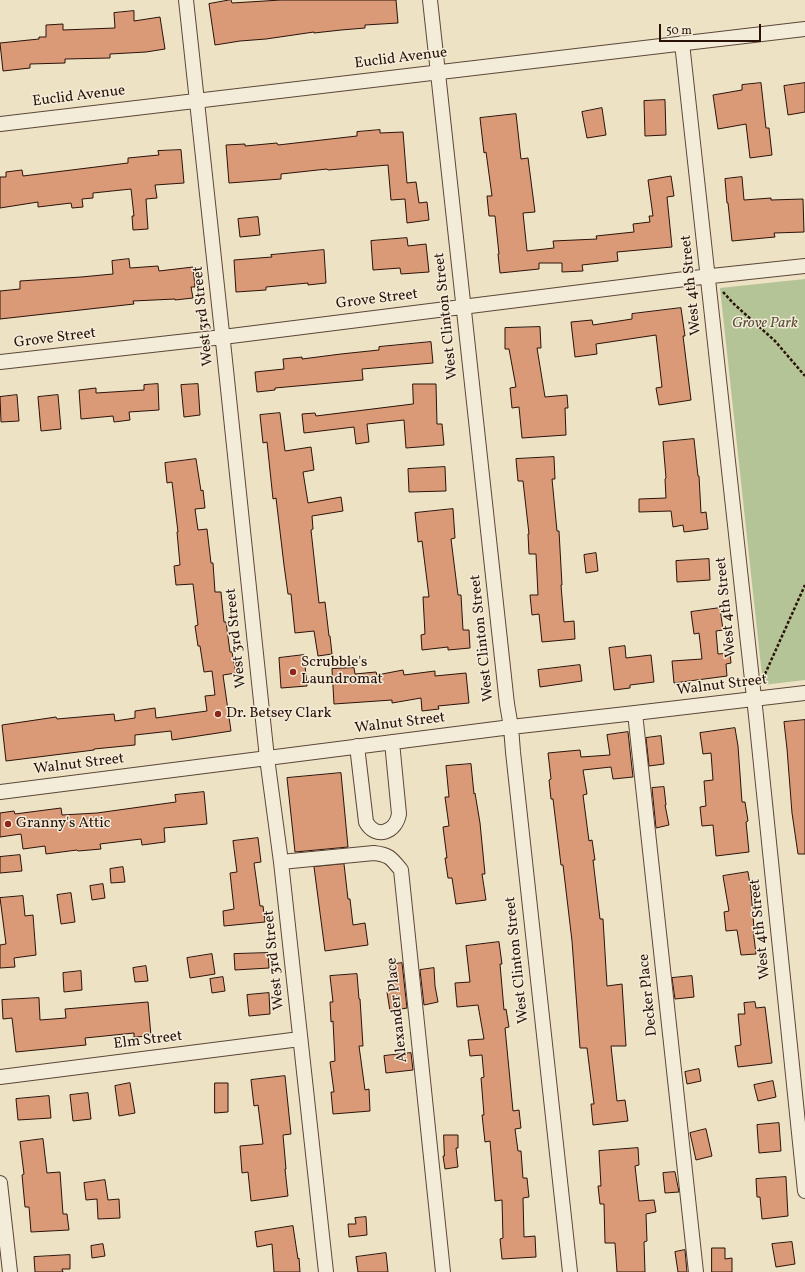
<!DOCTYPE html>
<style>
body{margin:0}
#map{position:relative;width:805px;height:1272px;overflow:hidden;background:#ede2c4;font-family:Vollkorn,serif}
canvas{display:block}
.scale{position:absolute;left:659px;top:24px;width:102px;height:18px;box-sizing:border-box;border:2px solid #2b1209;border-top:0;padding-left:5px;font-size:12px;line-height:14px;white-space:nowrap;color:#2b1209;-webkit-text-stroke:3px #f3ecd9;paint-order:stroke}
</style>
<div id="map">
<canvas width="805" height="1272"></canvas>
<div class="scale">50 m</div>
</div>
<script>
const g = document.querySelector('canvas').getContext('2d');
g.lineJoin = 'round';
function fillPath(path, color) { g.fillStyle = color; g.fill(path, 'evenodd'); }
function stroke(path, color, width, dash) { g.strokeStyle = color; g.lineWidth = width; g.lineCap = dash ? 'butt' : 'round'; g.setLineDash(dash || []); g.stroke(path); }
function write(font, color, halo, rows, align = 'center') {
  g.font = font + ' Vollkorn,serif'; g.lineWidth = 3; g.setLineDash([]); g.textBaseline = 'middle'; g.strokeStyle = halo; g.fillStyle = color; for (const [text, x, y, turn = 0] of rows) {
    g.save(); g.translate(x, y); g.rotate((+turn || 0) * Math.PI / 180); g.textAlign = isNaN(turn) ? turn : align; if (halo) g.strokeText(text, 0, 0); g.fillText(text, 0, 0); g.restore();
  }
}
fillPath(new Path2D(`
 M805 279V680L763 685 720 288Z`), '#b5c496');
const building = new Path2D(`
 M231 0 232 3 281 0H396L398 23 365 25V28L341 30 314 33V32L266 39 240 41 215 45 209 4Z
 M134 11V21L160 17 165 49 146 52 110 54V58L65 59V63L30 64V68L3 71 0 43 39 39V37H46V25L63 24V30L115 28 114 13Z
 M761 83 766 128H769L772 155 750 158 746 124 718 129 713 95 742 90V85Z
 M805 83V112L788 115 784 86Z
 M665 100 666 135 645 136 644 101Z
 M602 108 606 135 587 138 582 112Z
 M516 114 521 159 528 158 535 212 523 213 527 251 554 248 553 241 597 239 596 236 634 232 633 224 650 222 649 216H653L648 180 671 176 674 196 667 197 672 247 617 252 618 261 582 265 583 271 562 272V263H539V269L500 273 498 254H499L495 216H489L487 196H492L486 152 484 153 480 118Z
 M380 130V133L403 132 407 183 416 182 419 203 427 202 429 220 407 223 405 199 391 200 388 165 328 170 327 169 281 174V179L229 183 226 145 245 144V146L277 143 278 145 357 136V132Z
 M181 150 184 183 155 185 157 198 146 199 148 229 133 230 132 216H134L131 189 93 193V198L82 199 83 207 72 208 71 203 38 207V202L0 208V177H6V172L22 170 23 176 128 163V158L159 155 158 151Z
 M742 177 744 200 771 198V200L803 199 804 232 774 233 775 237 732 241 728 203H727L725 179Z
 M258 217 260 235 240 237 238 219Z
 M407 238 408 246 426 244 429 272 401 274 400 268 373 270 371 241Z
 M324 250 326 283 308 285V283L266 287V290L236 292 234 260 272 257 271 255Z
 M129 259 130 268 158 266 159 271 193 267 195 287H191L193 298 175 300V299L133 301 134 304 0 319V291L20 289V281L81 277 113 274 112 261Z
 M681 308 685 336H683L691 400 659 405 656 388 662 387 656 335 596 344 597 354 575 357 571 322 592 320 593 325 632 319V314Z
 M540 327 541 348H537L545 397 567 395 568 408H565L566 435 522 438 519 407 512 408 510 388 516 387 509 349H505V328Z
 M431 342 433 363 362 369 363 380 275 388V390L257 392 255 372 284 369 283 359 302 357V359L341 354 379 350V347Z
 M158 384 159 410 129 412 130 420 114 422 113 416 81 419 79 390 96 388V393L144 390V385Z
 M198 384 200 415 184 417 181 385Z
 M413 384H436L437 424H442L444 445 406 448 404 420 367 424 369 442 356 444 354 427 304 433 302 414 315 413 316 416 413 404Z
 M17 395 19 421 1 422 0 397Z
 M58 395 61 429 41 431 38 397Z
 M280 413 285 451 311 447 314 470 303 472 308 503 341 497 343 511 312 516 313 529 311 530 319 603 325 602 329 636H330L332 654 318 656 314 631 295 633 291 594H288L284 565 276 498 273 499 267 442 263 443 260 415Z
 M694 439 698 476H699L701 513 706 512 708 529 684 532 683 525 673 527 671 511 639 512V499L666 498 665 479 666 478 663 442Z
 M554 457 555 479H552L557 531H559L562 585H561L564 622 574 621 575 639 542 642 539 614 532 615 530 595H538L536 554H529L528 534H529L523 481H518L516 459Z
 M196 459 201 491 203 490 205 508 195 509 198 530 207 529 211 563H213L215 592H221L224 622H226L230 652H232L236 673 223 675 231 731 172 740 171 731 135 735V745L94 749V750L6 761 2 725 56 717 57 719 114 714 115 721 135 718V711L155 708 156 718 207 711 205 696 215 695 212 671 204 672 200 646H198L195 626 198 625 193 584 176 585 174 566 180 565 177 532H178L172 482 167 483 165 463Z
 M445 467 446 491 409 492 408 469Z
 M453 509 455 538 451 539 458 595H461L463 630H469L470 648 448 650V647L422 650 421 635 425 634 423 597H429L422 541 418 542 415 513Z
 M596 553 598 571 586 573 584 555Z
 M709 559 710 580 677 582 676 561Z
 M720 608 723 630 716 631 718 654 730 653 731 663 726 664 727 676 674 683 672 661 702 659 699 633 694 634 691 612Z
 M625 646 626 658 651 655 654 682 630 685V688L614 690 609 648Z
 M304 655 307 686 281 688 279 658Z
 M580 665 582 681 540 687 538 670Z
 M354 668 355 674 376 672 377 675 403 670 404 675 435 671V676L466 673 469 703 438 706 439 709 422 711 421 698 392 703V700L334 704 332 669Z
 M805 720V854H798L792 813 787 749 784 722Z
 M735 728 738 746 742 802H745L748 821 746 822 749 852 716 856 713 825 702 826 700 807 706 806 704 781 713 780 711 753 703 754 700 733Z
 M628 732 633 777 613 779 611 767 583 770 587 794 583 795 589 841 592 840 595 860H593L600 919H603L607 986 622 984 626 1046H611L617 1101 625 1100 628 1121 593 1125 591 1104H594L587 1048H580L572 941 563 865H561L553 799H551L549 780 551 779 548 753 580 750 581 757 610 755 607 735Z
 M661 736 664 764 649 766 646 738Z
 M471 764 474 794 475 793 480 823 485 874H482L486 900 456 904 452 878H448L445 858H447L443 827 449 826 445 797H449L446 766Z
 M341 773 348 847 295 852 287 778Z
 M664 787 666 805H665L669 825 656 828 652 788Z
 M204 792 207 824 164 828 165 842 142 845 141 839 100 844 101 849 78 851 77 850 46 854 45 846 23 849 21 834 0 837V813L14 811 15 814 61 808 62 815 97 813 176 802 175 795Z
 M258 838 261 862 254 863 260 906H263L265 922 224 926 223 911 234 909 230 873 237 872 233 841Z
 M20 855 22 871 0 873V857Z
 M344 864 348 899H350L353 925 365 923 368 945 325 951 314 867Z
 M123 867 125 882 111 883 110 869Z
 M748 872 751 890 754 929H753L756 954 741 955 737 930 726 931 724 912 729 911 723 876Z
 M103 884 105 898 92 900 90 886Z
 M71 893 75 922 61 924 57 895Z
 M23 896 25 916 33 915 36 955 14 958 15 967 0 968V945L6 944 0 898Z
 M499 942 502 964H500L504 1010 506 1009 509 1027 505 1028 513 1111 519 1110 521 1128 515 1129 518 1151H521L523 1178H527L529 1197 523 1198 524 1237 535 1236 536 1257 502 1259 500 1239 503 1238 502 1200 495 1201 490 1141 485 1142 482 1115H484L481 1078 484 1077 482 1055 470 1056 468 1040 484 1039 478 1005 457 1007 455 983 470 982 466 946Z
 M268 953 269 968 235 970 234 954Z
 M212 954 215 974 190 978 187 958Z
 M402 963 407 1008 390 1011 387 992 393 991 389 965Z
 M146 966 148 981 135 982 133 968Z
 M434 968 435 986 438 1002 424 1005 420 970Z
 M81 971 82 990 64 992 63 973Z
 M357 974 359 999H360L363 1046H359L365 1090 369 1089 370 1111 333 1114 331 1092H334L330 1062 335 1061 333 1021 331 1022 330 1002H333L330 976Z
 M692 976 694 997 675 999 672 978Z
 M223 977 225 991 212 993 210 979Z
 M269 993 270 1014 249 1016 247 995Z
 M39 998 40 1020 66 1018 65 1009 148 1002 151 1036 134 1037V1033L85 1038 86 1045 16 1052 12 1018 3 1019 2 1000Z
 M755 1002 756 1008 765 1007 772 1063 738 1067 735 1046 741 1045 738 1014H745L744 1003Z
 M411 1053 413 1070 386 1073 384 1056Z
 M699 1069 701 1081 687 1084 685 1072Z
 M285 1076 291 1134 283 1135 286 1169H285L288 1196 251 1201 248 1172 242 1173 240 1146 263 1144 258 1105 254 1106 251 1080Z
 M773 1081 776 1097 758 1101 754 1085Z
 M130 1083 135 1113 119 1116 115 1086Z
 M215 1083H228V1112L215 1113Z
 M88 1093 91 1119 73 1121 70 1095Z
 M49 1096 51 1118 18 1120 16 1099Z
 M779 1123 781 1151 759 1153 757 1125Z
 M706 1129 712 1156 696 1160 690 1133Z
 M444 1135H458V1148H456L458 1167 445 1169 443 1156H444Z
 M43 1139 47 1173 60 1172 63 1214H67L69 1230 31 1232 29 1207H25L22 1175 24 1174 20 1142Z
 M638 1148 639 1165 635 1166 639 1201 654 1200 656 1212 646 1214 647 1241 644 1242 645 1272H617L615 1243H605L604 1204H600L598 1186H601L599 1151Z
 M675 1172 679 1192 665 1193 663 1173Z
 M786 1177 788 1216 762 1219 760 1197H757L756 1179Z
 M105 1180 108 1200 119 1199 120 1218 98 1219 97 1199 86 1200 84 1183Z
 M366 1217 367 1235 349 1237 348 1224H356L355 1218Z
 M293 1226 298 1259 299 1258 300 1272H274L272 1244 257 1247 255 1232Z
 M792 1242 795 1264 776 1267 772 1244Z
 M103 1244 105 1256 92 1258 91 1246Z
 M712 1248H725V1259L732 1258V1272H712Z
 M685 1250 687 1272H678L675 1252Z
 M386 1253 388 1272H358L356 1257Z
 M70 1255V1269H62L63 1272H35L34 1257Z`);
fillPath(building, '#da9a77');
stroke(building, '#2b1209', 1);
const minor = new Path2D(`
 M186 0 224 351 267 758 281 862 326 1272
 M430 0 507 704 511 727 513 752 570 1272
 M682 43 756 716 805 1191
 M0 124 805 29
 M0 362 223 337 693 278 805 266
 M635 713 696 1272
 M357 746 366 822C376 840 396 832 399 814L392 742
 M0 792 511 727 635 713 805 693
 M281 862 374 853C390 855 391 858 401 870L443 1272
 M0 1077 300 1039
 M0 1183 10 1272`);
stroke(minor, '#5c4638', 16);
stroke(new Path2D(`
 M723 292 734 304 775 341 805 376
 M765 674 805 585`), '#2b1209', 2.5, [3, 2]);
stroke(minor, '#f3ecd9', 14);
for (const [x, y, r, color] of [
 [293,672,4,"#8f2418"],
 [218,714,4,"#8f2418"],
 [8,824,4,"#8f2418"]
]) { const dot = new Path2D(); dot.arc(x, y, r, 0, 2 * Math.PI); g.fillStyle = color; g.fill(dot); stroke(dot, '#f3ecd9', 1.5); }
write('15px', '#2b1209', '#f3ecd9', [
 ["Euclid Avenue",401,59,-7],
 ["Euclid Avenue",79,97,-7],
 ["West 4th Street",692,285,-96],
 ["Grove Street",377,300,-7],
 ["West 3rd Street",204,316,-96],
 ["West Clinton Street",447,316,-96],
 ["Grove Street",55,339,-7],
 ["West 4th Street",727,607,-96],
 ["West 3rd Street",237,638,-96],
 ["West Clinton Street",483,638,-96],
 ["Walnut Street",722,686,-7],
 ["Walnut Street",400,724,-7],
 ["Walnut Street",79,765,-7],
 ["West 4th Street",761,929,-96],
 ["West 3rd Street",275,960,-96],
 ["West Clinton Street",518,960,-96],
 ["Decker Place",649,995,-96],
 ["Alexander Place",398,1010,-96],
 ["Elm Street",148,1041,-7]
]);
write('italic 15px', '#5b503a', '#f3ecd9', [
 ["Grove Park",765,324]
]);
write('15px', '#2b1209', '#f3ecd9', [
 ["Scrubble's",301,663],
 ["Laundromat",301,680],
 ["Dr. Betsey Clark",226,714],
 ["Granny's Attic",16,824]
], 'left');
</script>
